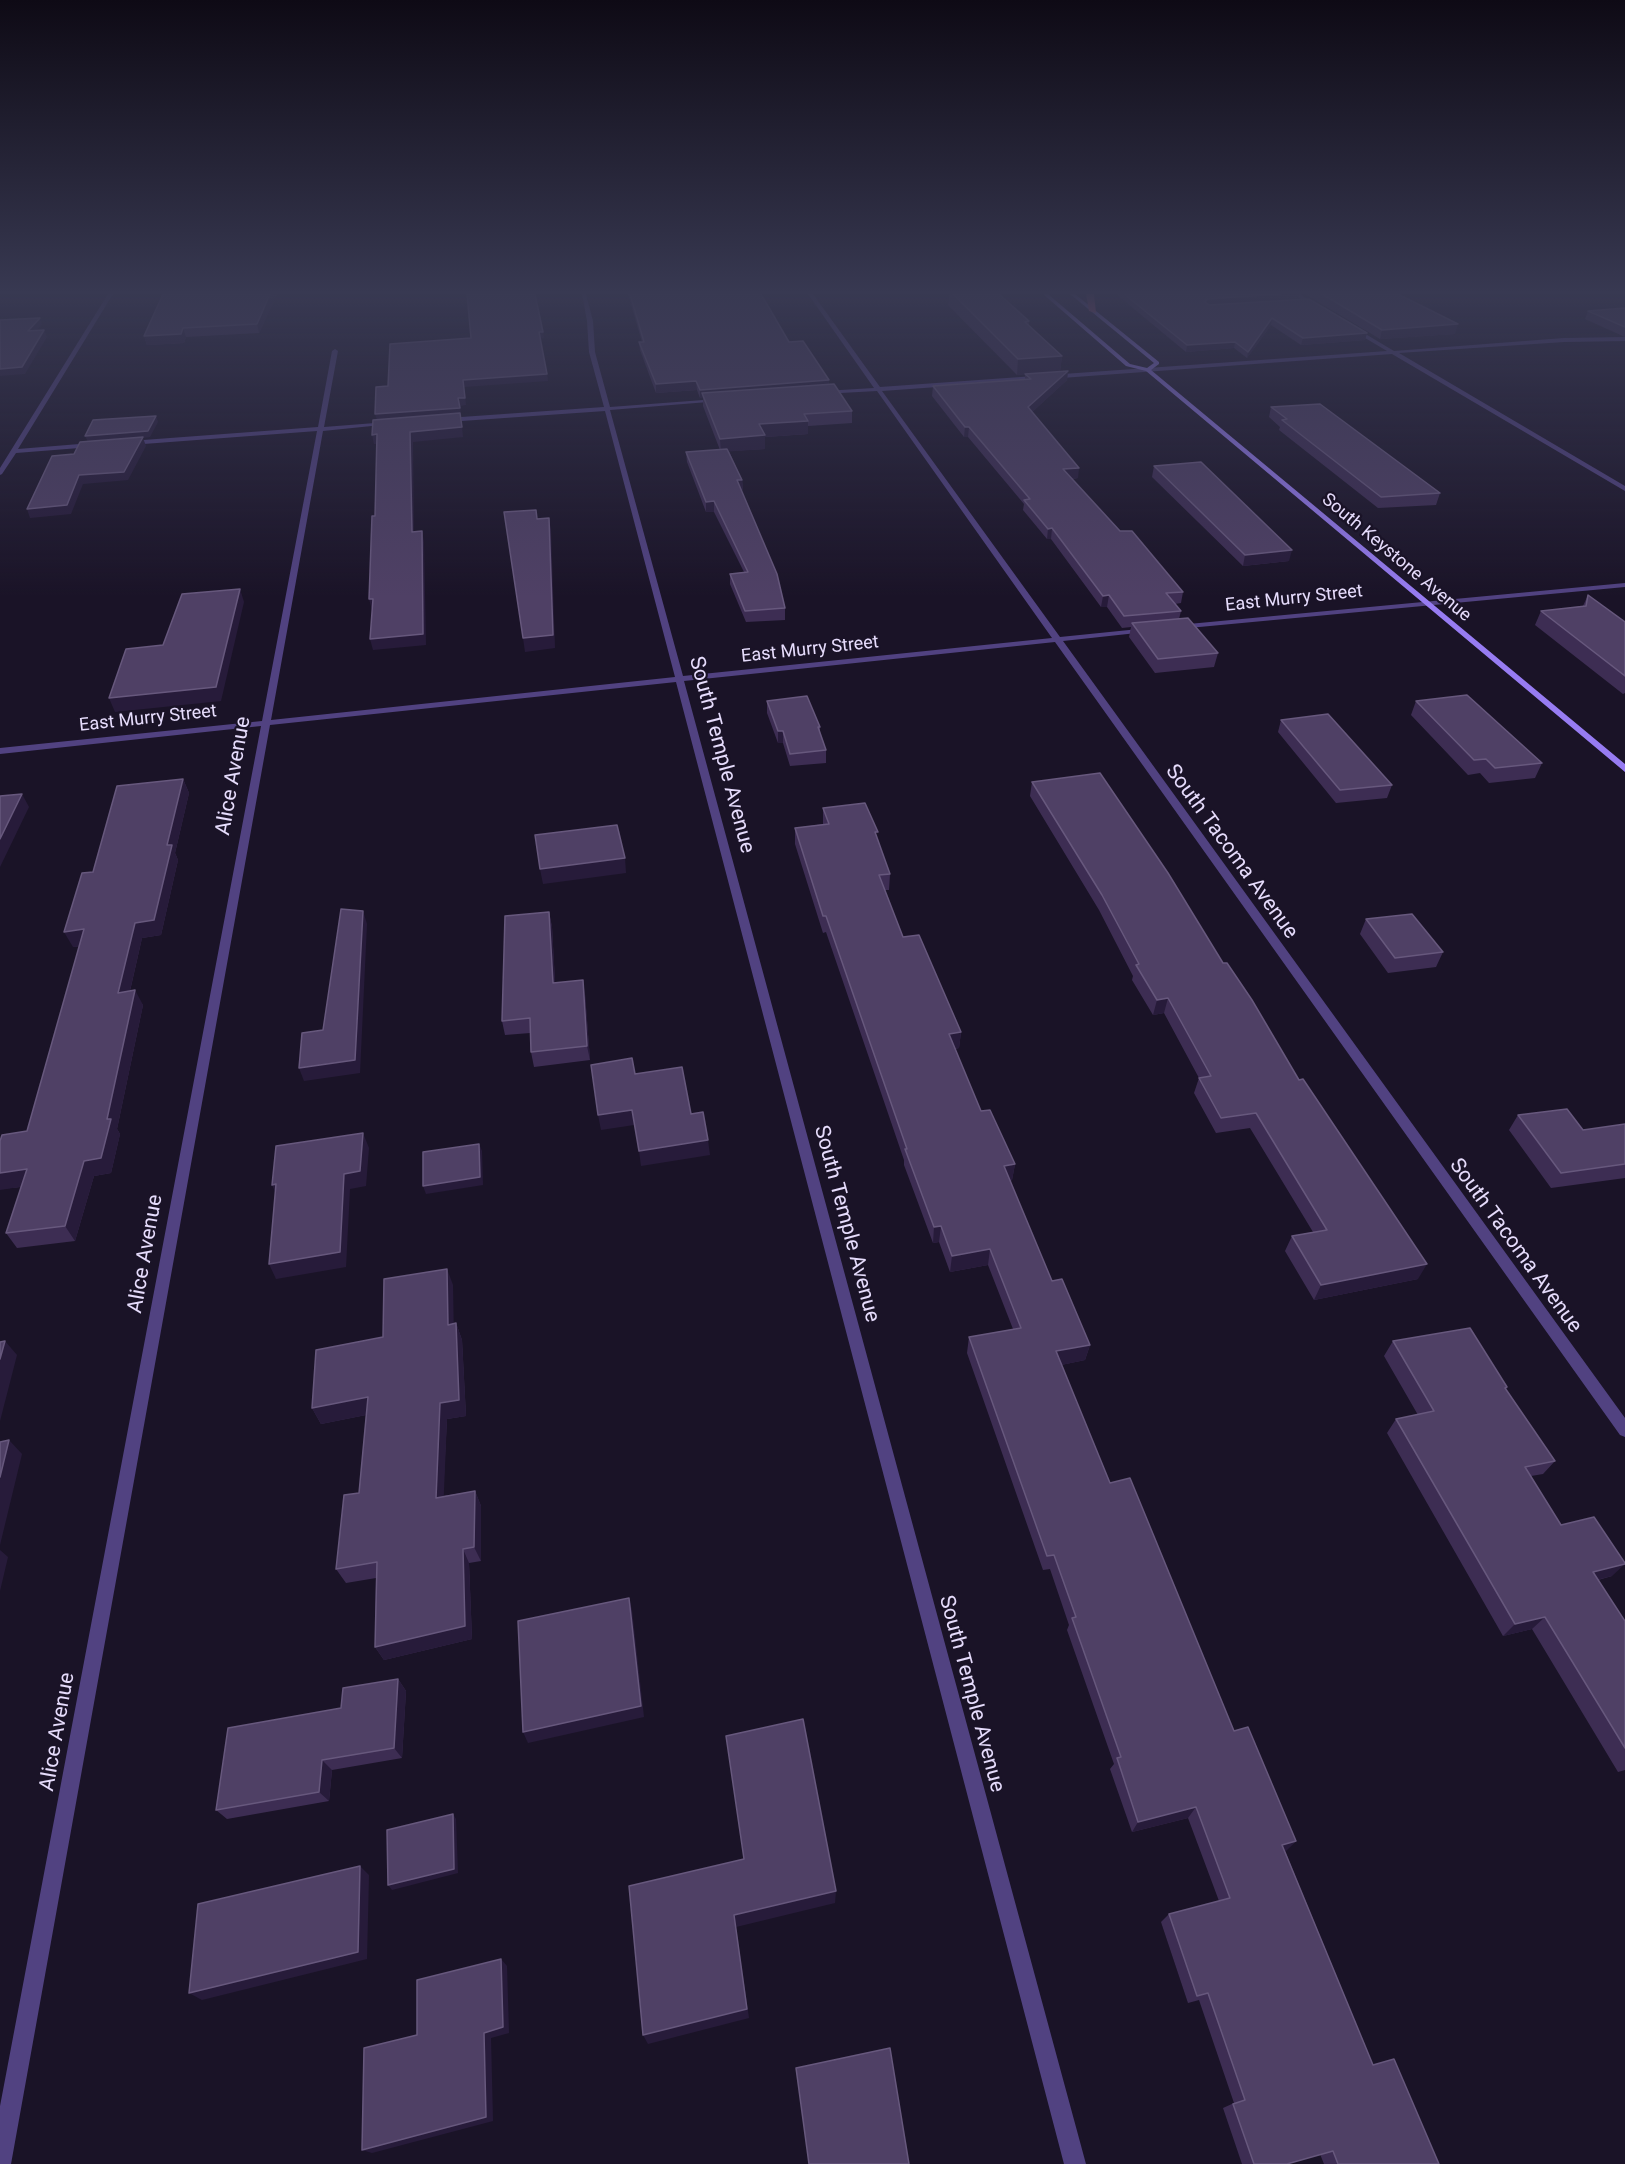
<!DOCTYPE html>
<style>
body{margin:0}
canvas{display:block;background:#1a1327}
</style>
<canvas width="1625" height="2164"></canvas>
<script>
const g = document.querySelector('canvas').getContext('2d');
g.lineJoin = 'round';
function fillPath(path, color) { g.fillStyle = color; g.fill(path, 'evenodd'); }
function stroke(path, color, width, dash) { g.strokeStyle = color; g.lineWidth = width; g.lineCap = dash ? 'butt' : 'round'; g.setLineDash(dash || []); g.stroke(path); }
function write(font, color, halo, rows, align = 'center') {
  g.font = font + ' Roboto,sans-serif'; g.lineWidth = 4.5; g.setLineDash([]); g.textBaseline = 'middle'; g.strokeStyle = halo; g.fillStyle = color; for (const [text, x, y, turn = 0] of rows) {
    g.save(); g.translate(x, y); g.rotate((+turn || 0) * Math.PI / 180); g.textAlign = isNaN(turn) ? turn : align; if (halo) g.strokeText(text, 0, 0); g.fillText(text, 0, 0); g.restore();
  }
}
fillPath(new Path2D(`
 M108 294H113L18 449 92 443 95 445 92 447 16 453 2 474 0 475V468Z
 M582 294H586L593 321 595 352 610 407 717 399 720 401 610 410 683 676 1052 638 877 391 822 394 824 391 874 388 808 294H813L880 387 1387 351 1350 329 1352 326 1394 351 1564 338 1625 337V341L1564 342 1399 353 1625 486V491L1392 354 882 391 1060 637 1149 628 1150 630 1146 632 1063 641 1625 1418V1437L1620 1435 1055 642 684 681 1086 2164H1064L676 682 270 725 11 2164H0V2106L261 726 0 754V748L262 721 317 431 130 445 127 443 130 441 318 427 332 351 335 349 338 351 324 427 388 422 391 424 323 431 271 720 675 677 605 411 447 422 444 420 447 418 604 407 589 352 587 321Z
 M1294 294H1300L1318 307 1314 308Z
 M1625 583V587L1178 629 1174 627 1178 625Z`), '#514281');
fillPath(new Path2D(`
 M1043 294H1048L1130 364 1147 368 1154 363 1070 294H1075L1159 362V364L1151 370 1625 764V772L1146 371 1126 366Z`), '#977cf2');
fillPath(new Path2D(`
 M1086 294H1094L1096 313 1089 311Z`), '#f0638a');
fillPath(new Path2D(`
 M277 294 259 333 186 337 184 343 147 345 144 336Z
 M628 294H761L789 342 829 380V384L852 411V423L808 426V434L765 437V449L729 451 742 480 743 490H741L785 608V620L746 622 730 584V574L744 572 714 512H706L687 462 686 452 720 450 703 406V398H700L697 390 656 393 640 350 639 342H642Z
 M949 294H999L1029 321V325L1062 356 1060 371H1068L1067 380 1032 412 1078 478 1072 479 1120 531 1183 592 1181 603 1175 604 1181 611 1179 619 1218 653 1214 667 1155 673 1129 637 1131 627 1122 628 1107 607H1101L1051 539H1047L1023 510 1024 504 968 437H964L932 396 933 386 1025 379V374L1017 375 948 305Z
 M1116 294H1299L1298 299 1367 333 1365 340 1301 345 1271 325 1247 358 1234 348 1186 352Z
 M1305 294H1398L1455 334 1380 339Z
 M1625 308V337L1585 319 1588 311Z
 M1271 407 1440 493 1436 505 1378 508 1279 430 1280 427 1269 417Z
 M1154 466 1289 561 1243 566 1152 477Z
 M1588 595 1625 622V693L1623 694 1535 625 1541 611 1583 606Z
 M767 701 820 727V734L826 750V763L790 766 783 743H778L767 713Z
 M1416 701 1542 763 1535 778 1489 783 1480 773 1468 775 1411 715Z
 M1281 720 1392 785 1387 798 1336 803 1278 732Z
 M183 779 189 793 175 853 178 860 161 935 142 938 130 991 143 1005 117 1129 120 1134 111 1173 94 1176 75 1241 17 1248 6 1233 21 1187 0 1189V1141L27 1131 80 946 73 947 93 872Z
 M1032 782 1223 963 1299 1080 1418 1279 1314 1300 1285 1251 1292 1236 1313 1232 1250 1128 1216 1133 1194 1093 1199 1078 1164 1013 1153 1015 1132 980 1133 976 1099 910 1030 796Z
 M823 808 877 839 890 874 889 890H885L903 937 961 1032 959 1048 955 1049 981 1111 1015 1164 1012 1180 1010 1181 1052 1281 1090 1345 1085 1360 1061 1365 1110 1483 1234 1731 1296 1841 1285 1851 1373 2065 1439 2164H1324L1320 2154 1287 2164H1242L1223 2108 1234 2103 1199 2000 1188 2003 1161 1922 1169 1914 1219 1901 1188 1818 1132 1832 1110 1769 1114 1764 1067 1630 1069 1625 1050 1569 1043 1570 967 1353 969 1337 1013 1329 988 1265 950 1272 939 1242 933 1243 904 1165V1160L826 932 823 933 795 844V828L823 824Z
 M549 912 552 927 555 983 585 994 590 1060 534 1067 531 1052 530 1033 505 1035 502 1021Z
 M1366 919 1443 952 1436 967 1388 973 1360 934Z
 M1518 1115 1583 1130 1625 1124V1178L1551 1188 1509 1130Z
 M453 1285V1324L456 1323 462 1340 466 1416 447 1419 443 1496 475 1491 481 1506V1561L469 1563 472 1639 384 1660 375 1647 376 1578 346 1583 336 1569 359 1493 366 1415 321 1424 312 1408 383 1337Z
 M1393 1341 1507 1387 1506 1389 1555 1461 1543 1474 1531 1476 1561 1525 1612 1576 1598 1580 1625 1621V1770L1618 1772 1532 1629 1503 1636 1387 1433 1396 1419 1418 1415 1384 1356Z
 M398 1679 406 1691 402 1758 332 1770 329 1801 227 1819 216 1810 341 1708Z`), '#3d2d53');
fillPath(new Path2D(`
 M270 294H277L259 333 257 324Z
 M1280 294H1299L1298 299 1206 306 1205 302 1207 299Z
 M40 318 42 324 31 338 28 331Z
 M1272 318 1271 325 1247 358 1248 352Z
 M1458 324 1455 334 1380 339 1382 330Z
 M183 328 186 337 184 343 147 345 144 336Z
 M44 330 47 337 25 374 0 376V369Z
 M539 332H543L544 338 540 339Z
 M1367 333 1365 340 1301 345 1303 338Z
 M1235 342 1234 348 1186 352 1187 345Z
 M1062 356 1060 372 1017 375 1018 359Z
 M1068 371 1067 380 1027 417 1028 407Z
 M547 374 548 381 464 387 466 405 460 406 463 437 413 442 414 542 375 414 458 398 463 380Z
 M829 380V389L702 393 703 398H700V390Z
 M696 381 697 390 656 393V384Z
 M156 416 158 422 150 437 143 438 146 446 128 480 83 484 71 514 30 518 27 509 88 442 85 436Z
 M808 421V434L765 437V449L721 452 720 439 759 424Z
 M965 427H969L968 437H964Z
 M377 434 379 444H374L372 435Z
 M1079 468 1078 478 1062 480 1063 469Z
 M737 480H742L743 490H737Z
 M714 501V512H706V502Z
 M549 518 551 530 555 648 525 652 523 638Z
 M1052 528 1051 539H1047L1048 529Z
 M422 531 424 542 426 645 373 650 370 639Z
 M1292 550 1289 561 1243 566 1245 555Z
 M240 589 244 602 221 701 115 712 109 698Z
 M1109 595 1107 607H1101L1103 596Z
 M369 599H373L376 610H372Z
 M778 731H783V743H778Z
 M183 779 189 793 175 853 178 860 161 935 142 938 126 1008 118 993 135 923 167 845Z
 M22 794 29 807 0 867V839Z
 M625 858 626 873 543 884 540 869Z
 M363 911 367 924 360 1073 304 1081 299 1068 355 1060Z
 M549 912 552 927 556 997 553 983Z
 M84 929 92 945 73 947 64 932Z
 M583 980 585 994 590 1060 587 1046Z
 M135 990 143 1005 117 1129 120 1134 111 1173 94 1176 75 1241 65 1226 84 1161 107 1119Z
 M1168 998 1164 1013 1153 1015 1157 1000Z
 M961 1032 959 1048 947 1050 949 1034Z
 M632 1110 634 1125 601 1130 598 1115Z
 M363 1133 369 1148 366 1186 350 1189 346 1267 276 1279 269 1264 344 1174Z
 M708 1140 710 1155 641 1166 639 1151Z
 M479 1144 482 1151 483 1185 426 1194 423 1186Z
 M1015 1164 1012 1180 1001 1182 1004 1166Z
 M27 1169 38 1184 0 1190V1173Z
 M276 1184 279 1200 272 1185Z
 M941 1226 939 1242 933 1243 934 1227Z
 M990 1249 988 1265 950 1272 952 1256Z
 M1427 1264 1418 1279 1314 1300 1321 1285Z
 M447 1269 453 1285 454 1341 448 1325Z
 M456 1323 462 1340 466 1416 447 1419 443 1513 436 1498 440 1403Z
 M5 1341 17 1355 0 1421V1359Z
 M1090 1345 1085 1360 1052 1367 1056 1351Z
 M368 1397 376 1413 321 1424 312 1408Z
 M9 1440 22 1454 0 1545V1477Z
 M475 1491 481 1506V1561L474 1547Z
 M463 1549 469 1563 472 1639 384 1660 375 1647Z
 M0 1550 8 1557 0 1591Z
 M1625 1564 1612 1576 1580 1584 1593 1572Z
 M629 1598 632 1610 644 1717 528 1743 523 1732Z
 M1545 1617 1532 1629 1503 1636 1515 1624Z
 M398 1679 406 1691 402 1758 394 1748Z
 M322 1760 332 1770 329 1801 319 1792Z
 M1196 1807 1188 1818 1132 1832 1138 1822Z
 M453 1814 456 1819 458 1873 392 1890 388 1885Z
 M1296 1841 1286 1851 1272 1854 1282 1845Z
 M360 1866 369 1875 367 1959 202 2000 189 1993Z
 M836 1891 835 1903 736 1927 749 2018 648 2044 643 2035 734 1915Z
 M501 1959 507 1966 509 2033 491 2038 493 2121 372 2153 362 2150 484 2033Z`), '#271b3a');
const building = new Path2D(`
 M163 294H270L257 324 183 328 181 334 144 336Z
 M467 294H535L543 332H539L547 374 463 380 465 398H458L460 408 375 414 376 387 388 386 390 344 471 338Z
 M630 294H761L789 342 803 341 829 380 700 390 696 381 656 384 639 342H644Z
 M953 294H999L1029 321 1025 322 1062 356 1018 359Z
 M1124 294H1280L1207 299 1205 302 1209 305 1309 299 1367 333 1303 338 1272 318 1248 352 1235 342 1187 345Z
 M1322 294H1398L1458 324 1382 330Z
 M1625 308V327L1588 311Z
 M40 318 28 331 44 330 22 367 0 369V320Z
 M1068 371 1028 407 1079 468 1063 469 1120 531H1132L1183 592 1166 593 1181 611 1124 616 1109 595 1103 596 1052 528 1048 529 1024 500 1030 499 969 427H965L933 386 1031 379 1025 374Z
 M834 384 852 411 804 414 808 421 759 424 765 435 720 439 702 393Z
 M1320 404 1440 493 1381 497 1282 420 1287 419 1271 407Z
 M460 413 462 427 410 432 412 532 422 531 423 634 370 639 373 599H369L372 516H375L377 434 372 435 373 420Z
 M156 416 148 431 85 436 93 420Z
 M143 437 124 472 79 475 67 505 27 509 52 456 74 454 80 442Z
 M727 449 742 480H737L777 574 785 608 745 611 730 574 748 572 714 501 706 502 686 452Z
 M1201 462 1292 550 1245 555 1154 466Z
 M536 510 537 519 549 518 553 635 523 638 504 512Z
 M240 589 216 687 109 698 126 649 163 645 182 594Z
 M1588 595 1625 622V676L1541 611 1586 606Z
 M1188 618 1218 653 1158 659 1132 623Z
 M1467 695 1542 763 1495 768 1486 759 1474 760 1416 701Z
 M807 696 820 727H818L826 750 790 754 783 731H778L767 701Z
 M1328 714 1392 785 1340 790 1281 720Z
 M1100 773 1168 873 1223 963H1227L1252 1000 1299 1080 1303 1079 1427 1264 1321 1285 1292 1236 1327 1230 1256 1113 1221 1118 1199 1078 1211 1076 1168 998 1157 1000 1136 965 1139 964 1102 895 1032 782Z
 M183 779 167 845H172L154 920 135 923 118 993 135 990 107 1119H111L101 1158 84 1161 65 1226 6 1233 27 1169 0 1173V1141L2 1135 27 1131 84 929 64 932 82 873 93 872 117 786Z
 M22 794 0 839V796Z
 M865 803 878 832H875L890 874 879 875 903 937 919 935 961 1032 949 1034 981 1111 990 1110 1015 1164 1004 1166 1052 1281 1062 1279 1090 1345 1056 1351 1110 1483 1130 1478 1234 1731 1248 1727 1296 1841 1282 1845 1373 2065 1394 2059 1439 2164H1338L1333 2151 1287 2164H1254L1233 2104 1245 2100 1208 1993 1197 1996 1169 1914 1230 1898 1196 1807 1138 1822 1117 1758 1121 1757 1072 1618 1076 1617 1054 1555 1047 1556 969 1337 1021 1328 990 1249 952 1256 941 1226 934 1227 905 1149H907L826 916H823L795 828 829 824 823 808Z
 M617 825 625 858 540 869 535 835Z
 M341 909 363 911 355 1060 299 1068 302 1033 323 1030Z
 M549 912 553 983 583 980 587 1046 531 1052 530 1018 502 1021 505 916Z
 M1412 914 1443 952 1395 958 1366 919Z
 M632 1058 635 1074 682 1067 691 1114 703 1112 708 1140 639 1151 632 1110 598 1115 591 1065Z
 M1567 1109 1583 1130 1625 1124V1164L1561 1173 1518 1115Z
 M363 1133 360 1171 344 1174 340 1252 269 1264 276 1184 272 1185 276 1146Z
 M479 1144 480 1177 423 1186V1152Z
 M447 1269 448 1325 456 1323 459 1400 440 1403 436 1498 475 1491 474 1547 463 1549 465 1626 375 1647 377 1562 336 1569 344 1495 359 1493 368 1397 312 1408 316 1350 383 1337 384 1279Z
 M1470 1328 1507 1387 1505 1388 1555 1461 1525 1467 1561 1525 1594 1517 1625 1563V1564L1593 1572 1625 1621V1748L1545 1617 1515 1624 1396 1419 1434 1411 1393 1341Z
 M5 1341 0 1359V1342Z
 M9 1440 0 1477V1442Z
 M629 1598 641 1706 523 1732 518 1621Z
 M398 1679 394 1748 322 1760 319 1792 216 1810 228 1728 341 1708 343 1688Z
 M803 1719 836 1891 734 1915 747 2009 643 2035 629 1886 744 1859 726 1736Z
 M453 1814 454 1869 388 1885 387 1830Z
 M360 1866 358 1952 189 1993 198 1904Z
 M501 1959 503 2027 484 2033 486 2117 362 2150 364 2048 417 2035V1980Z
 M890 2048 909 2164H809L796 2068Z`);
fillPath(building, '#4f4065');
stroke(building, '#67587d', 1.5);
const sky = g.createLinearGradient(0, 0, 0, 597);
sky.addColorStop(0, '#0e0a15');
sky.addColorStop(0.49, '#383952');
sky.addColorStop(1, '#38395200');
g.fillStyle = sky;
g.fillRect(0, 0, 1625, 597);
write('18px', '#e6dcfc', '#1a1327', [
 ["South Keystone Avenue",1396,558,40],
 ["East Murry Street",1294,599,-6],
 ["East Murry Street",810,650,-6],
 ["East Murry Street",148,719,-6]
]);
write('21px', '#e6dcfc', '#1a1327', [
 ["South Temple Avenue",721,755,75],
 ["Alice Avenue",234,776,-80],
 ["South Tacoma Avenue",1231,852,54],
 ["South Temple Avenue",846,1224,75],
 ["South Tacoma Avenue",1515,1246,54],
 ["Alice Avenue",146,1254,-80],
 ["South Temple Avenue",971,1694,75],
 ["Alice Avenue",58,1732,-80]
]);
</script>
